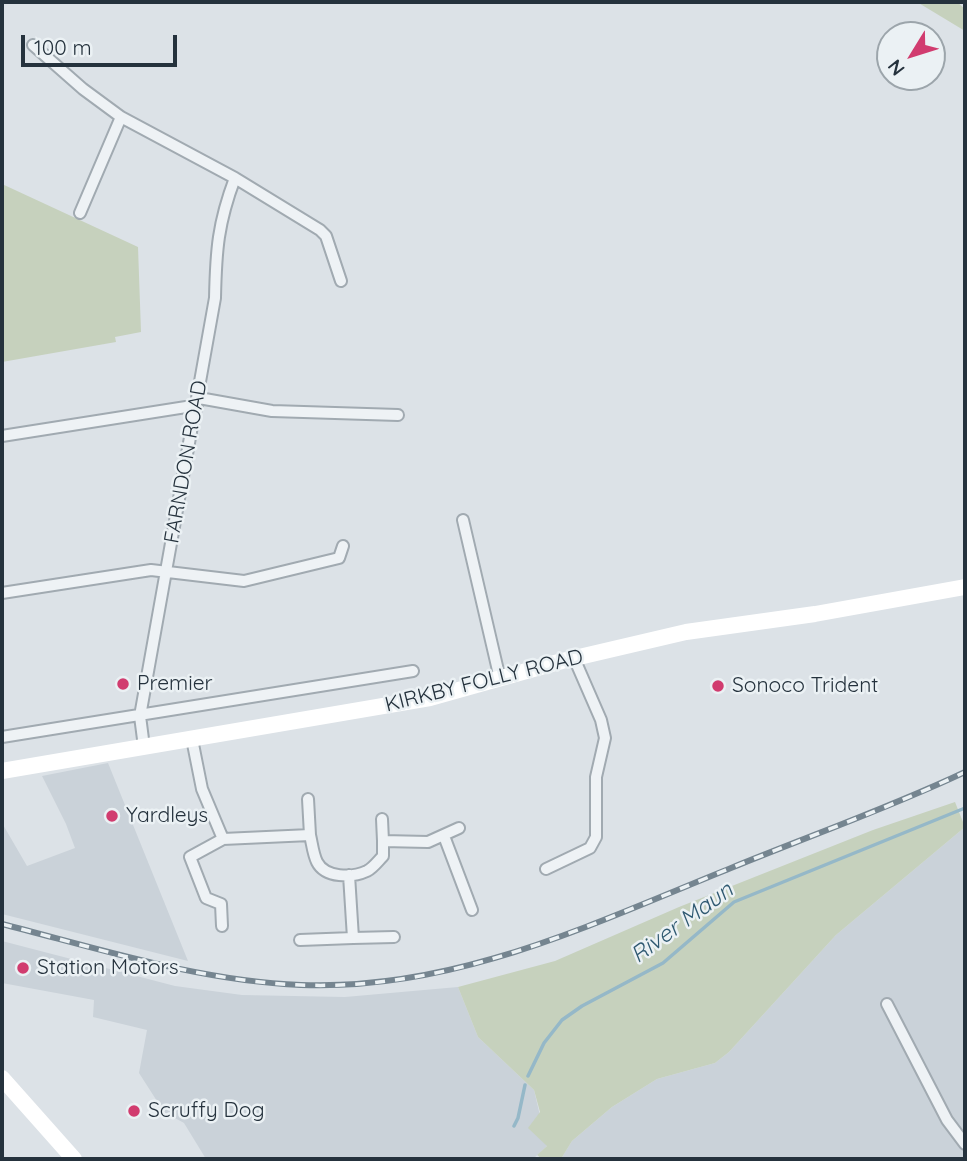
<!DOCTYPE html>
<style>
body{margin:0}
#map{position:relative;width:967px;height:1161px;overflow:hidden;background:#dce2e7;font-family:Quicksand,sans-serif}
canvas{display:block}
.frame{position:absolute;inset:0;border:4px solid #25323d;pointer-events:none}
.north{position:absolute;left:876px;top:21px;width:70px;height:70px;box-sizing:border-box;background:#ebf1f4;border:2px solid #9ca5ab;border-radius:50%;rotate:232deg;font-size:19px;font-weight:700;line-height:28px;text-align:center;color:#25323d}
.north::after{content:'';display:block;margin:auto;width:24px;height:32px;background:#d13c6f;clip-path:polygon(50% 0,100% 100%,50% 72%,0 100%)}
.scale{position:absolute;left:21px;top:35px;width:156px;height:32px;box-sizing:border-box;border:4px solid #25323d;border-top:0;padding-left:9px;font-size:21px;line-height:24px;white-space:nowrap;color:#25323d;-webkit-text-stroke:5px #ebf1f4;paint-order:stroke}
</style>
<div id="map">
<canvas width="967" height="1161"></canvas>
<div class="frame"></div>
<div class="north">N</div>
<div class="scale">100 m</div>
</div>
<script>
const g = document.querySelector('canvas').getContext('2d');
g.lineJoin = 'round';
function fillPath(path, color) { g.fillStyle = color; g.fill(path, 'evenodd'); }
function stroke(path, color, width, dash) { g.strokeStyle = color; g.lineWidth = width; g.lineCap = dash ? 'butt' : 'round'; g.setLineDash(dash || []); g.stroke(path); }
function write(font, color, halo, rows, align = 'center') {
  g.font = font + ' Quicksand,sans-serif'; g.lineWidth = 5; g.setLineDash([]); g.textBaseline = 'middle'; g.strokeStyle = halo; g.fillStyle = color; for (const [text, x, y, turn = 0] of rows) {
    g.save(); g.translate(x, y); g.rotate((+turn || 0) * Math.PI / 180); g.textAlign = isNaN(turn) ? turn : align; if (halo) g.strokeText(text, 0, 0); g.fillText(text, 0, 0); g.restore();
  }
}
fillPath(new Path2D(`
 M108 763 188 961 2 914V823L27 866 75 848 66 824 42 776Z
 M965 827V1159H561L572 1141 612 1107 657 1079 715 1063 729 1052 836 935Z
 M2 941 175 986 242 995 345 997 458 987 478 1037 534 1090 547 1146 533 1159H206L184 1123 164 1112 139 1073 147 1030 93 1017 94 1000 2 983Z`), '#cad2d9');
fillPath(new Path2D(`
 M917 2H957L965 9V31Z
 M2 184 138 247 141 332 115 337 116 342 2 362Z
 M955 802 965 827 836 935 729 1052 715 1063 657 1079 612 1107 572 1141 561 1159H542L537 1155 547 1146 528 1128 540 1112 534 1090 478 1037 458 987 555 961 679 907 873 830Z`), '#c6d1bd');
stroke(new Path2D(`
 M528 1076 544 1043 562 1020 582 1006 663 963 734 902 965 808
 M514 1126 518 1118 525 1085`), '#95b8c8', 3.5);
const street = new Path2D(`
 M33 45 83 89 121 117 235 178 320 230 326 236 341 281
 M80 213 121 117
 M199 398 272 411 398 415
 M2 436 186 407 197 408
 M463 520 500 679
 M2 593 151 570 244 581 339 558 343 546
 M2 737 413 671
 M192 739 202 789 223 839 190 857 206 898 221 904 222 926
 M144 747 140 716 215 298C216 250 218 223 235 178
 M308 799 310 835
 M382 819 383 841
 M444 836 472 910
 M223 839 310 835C312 843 313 854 317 862 325 878 352 878 367 871 373 868 378 861 383 856V841L428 842 459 828
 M546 869 590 848 596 837V777L605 738 601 720 574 658
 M353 938 394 937
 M300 940 353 938 349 875
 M887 1004 947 1120 965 1144`);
stroke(street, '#a1aab1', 14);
stroke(street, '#eef2f5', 10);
stroke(new Path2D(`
 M2 771 430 698 562 661 686 632 815 614 965 587
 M2 1078 74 1159`), '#fff', 16);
const rail = new Path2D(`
 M2 924C100 949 199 981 301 985 455 991 592 924 731 868 809 836 889 808 965 772`);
stroke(rail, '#758590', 6);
stroke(rail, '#ebf1f4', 3.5, [10]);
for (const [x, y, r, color] of [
 [123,684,7,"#d13c6f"],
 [718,686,7,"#d13c6f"],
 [112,816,7,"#d13c6f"],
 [23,968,7,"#d13c6f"],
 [134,1111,7,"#d13c6f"]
]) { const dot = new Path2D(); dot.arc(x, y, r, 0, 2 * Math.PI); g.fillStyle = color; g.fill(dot); stroke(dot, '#ebf1f4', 2.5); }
write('21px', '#25323d', '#ebf1f4', [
 ["FARNDON ROAD",186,462,-80],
 ["KIRKBY FOLLY ROAD",484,681,-14]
]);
write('21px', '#25323d', '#ebf1f4', [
 ["Premier",137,684],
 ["Sonoco Trident",732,686],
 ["Yardleys",126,816],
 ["Station Motors",37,968],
 ["Scruffy Dog",148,1111]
], 'left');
write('italic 23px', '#2f5971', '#ebf1f4', [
 ["River Maun",682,923,-36]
]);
</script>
